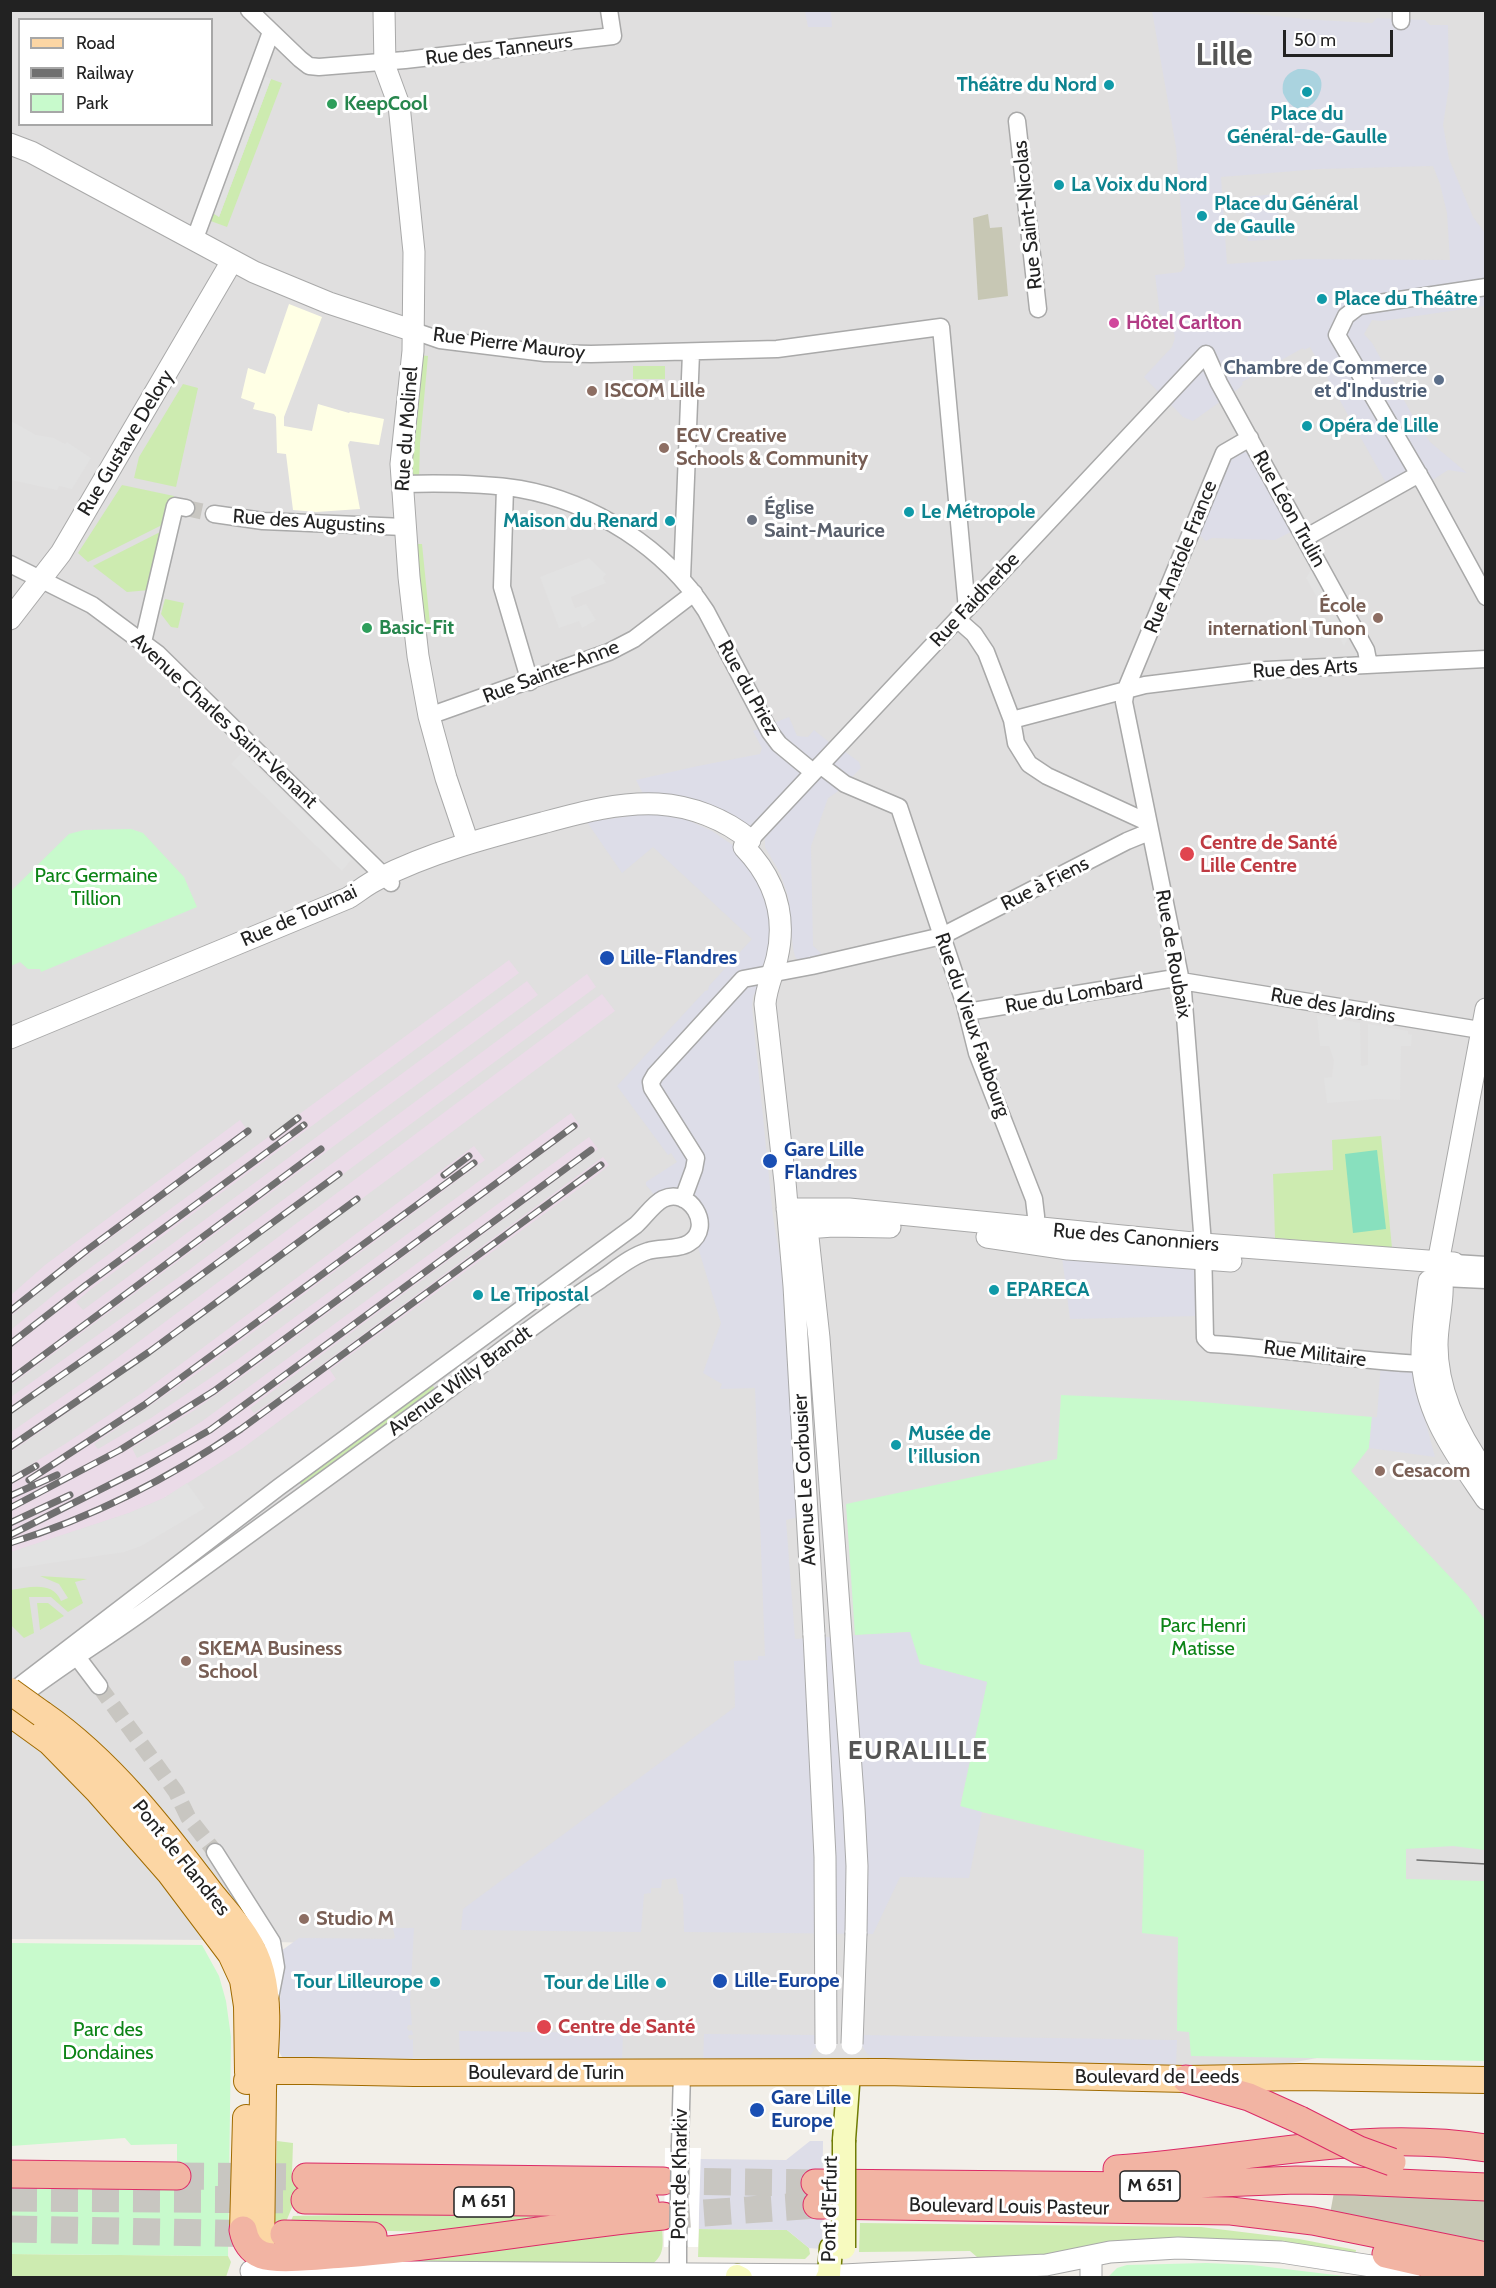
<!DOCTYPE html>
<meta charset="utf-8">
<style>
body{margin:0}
#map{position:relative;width:1496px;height:2288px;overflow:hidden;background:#f2efe9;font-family:Cabin,sans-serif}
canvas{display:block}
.frame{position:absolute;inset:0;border:12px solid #222;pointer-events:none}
.legend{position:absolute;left:18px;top:18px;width:195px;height:108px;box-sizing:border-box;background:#fff;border:2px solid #a7a7a7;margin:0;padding:8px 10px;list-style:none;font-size:18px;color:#222}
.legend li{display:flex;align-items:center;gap:12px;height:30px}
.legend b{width:30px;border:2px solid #a7a7a7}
.scale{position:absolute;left:1283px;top:30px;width:110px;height:27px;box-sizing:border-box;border:3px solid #222;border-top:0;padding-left:8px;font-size:18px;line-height:21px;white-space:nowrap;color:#222;-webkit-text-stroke:4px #fff;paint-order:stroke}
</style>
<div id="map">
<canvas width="1496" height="2288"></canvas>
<div class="frame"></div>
<ul class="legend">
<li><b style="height:8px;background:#fcd6a4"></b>Road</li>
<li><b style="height:8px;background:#707070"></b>Railway</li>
<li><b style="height:16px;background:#c8facc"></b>Park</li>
</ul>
<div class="scale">50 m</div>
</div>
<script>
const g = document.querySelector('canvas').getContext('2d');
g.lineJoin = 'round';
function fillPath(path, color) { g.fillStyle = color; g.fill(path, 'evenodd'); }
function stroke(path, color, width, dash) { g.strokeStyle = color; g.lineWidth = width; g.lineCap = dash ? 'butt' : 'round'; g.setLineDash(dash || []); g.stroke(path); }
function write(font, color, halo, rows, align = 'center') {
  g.font = font + ' Cabin,sans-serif'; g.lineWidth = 6; g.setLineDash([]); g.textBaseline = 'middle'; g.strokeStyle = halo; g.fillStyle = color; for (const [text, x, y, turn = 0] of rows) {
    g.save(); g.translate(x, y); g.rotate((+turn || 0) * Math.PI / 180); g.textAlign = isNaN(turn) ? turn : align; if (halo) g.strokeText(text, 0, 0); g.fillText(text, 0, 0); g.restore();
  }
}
fillPath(new Path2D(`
 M11 11H1485V2027L1236 2073 330 2078 335 1944 222 1940 11 1939ZM20 20H212V124H20Z`), '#e0dfdf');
fillPath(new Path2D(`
 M509 960 519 973 91 1289 76 1302 83 1310 527 981 538 995 11 1385 12 1329 56 1293Z
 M587 974 596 987 162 1308 11 1414V1397L190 1269Z
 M602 994 615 1011 166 1344 11 1452V1432L101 1370Z
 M571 1113 580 1126 246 1374 193 1411 132 1448 137 1458 165 1444 201 1422 589 1137 598 1149 250 1408 254 1413 278 1397 603 1157 609 1165 596 1176 330 1370 336 1379 243 1448 164 1498 129 1513 11 1552 10 1477 65 1444 142 1393 474 1146 485 1160 199 1372 94 1444 98 1449 151 1418 237 1360Z
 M240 1120 250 1134 52 1282 11 1316V1295L45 1265Z`), '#ebdbe8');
fillPath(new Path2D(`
 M289 304 322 317 284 417V426L312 431 318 404 349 413 350 412 384 419 379 445 350 441 348 445 360 509 316 512 293 510 286 454 277 453 276 417 274 414 253 409 255 403 241 398 248 368 265 374Z`), '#ffffe5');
fillPath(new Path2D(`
 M988 214 990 228 1002 227 1008 296 978 300 973 218Z
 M1334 2192 1485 2201V2247L1330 2214Z`), '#c7c7b4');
fillPath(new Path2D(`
 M271 79 282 83 227 227 208 220 211 212 219 217Z
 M419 355 428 356 420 443 419 479H415L410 473Z
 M633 366H665V379H633Z
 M183 384 198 388 176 487 134 478 139 457Z
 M122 485 174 496 168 522 88 562 78 553Z
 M166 529 150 590 127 592 93 566Z
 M413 544H422L430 624 420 626Z
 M165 599 184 603 178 628 171 627 161 614Z
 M1381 1136 1392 1248 1275 1238 1273 1174 1333 1170 1332 1140Z
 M431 1383 435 1389 303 1487 298 1481Z
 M40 1576 87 1579 75 1582 83 1603 68 1612 51 1597H29L34 1633 24 1638 11 1625V1590C28 1588 52 1580 61 1601L68 1598 59 1584Z
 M37 1603H48L64 1616 40 1630Z
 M277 2141 293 2143 292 2174 299 2190 279 2239H274Z
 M493 2212H648L427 2232 288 2228 293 2216Z
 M662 2222C662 2241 667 2254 651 2265H278Z
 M860 2223 1201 2227 1299 2239 1356 2250 1355 2256 1038 2258 984 2263 970 2251 859 2252Z
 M699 2229 787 2230 809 2248 810 2254 805 2259 698 2257Z
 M11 2254 228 2256 231 2262 226 2277 11 2278Z`), '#cdebb0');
fillPath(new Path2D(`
 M131 829 143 833 184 877 197 907 41 972 40 969H28L20 962 11 966V891L69 834 84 830Z
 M1061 1395 1191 1401 1372 1417 1369 1448 1351 1471 1468 1596 1485 1620V1850L1453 1846 1406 1849V1879L1485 1881V2061L1191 2056 1189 2032 1177 2031 1178 1937 1142 1933 1144 1850 960 1807 987 1682 920 1664 909 1632 855 1635 846 1504 1057 1459Z
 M11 1943 202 1945 219 1976 226 2001 231 2037 228 2256 11 2254V2183H177V2144L131 2145 125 2138 11 2146Z
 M1206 2263 1252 2265 1352 2277H1108L1117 2268 1127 2265Z`), '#c8facc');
fillPath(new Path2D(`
 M1377 1150 1386 1229 1353 1233 1345 1154Z`), '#88e0be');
fillPath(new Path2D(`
 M250 70 271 79 219 217 200 204Z
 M11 421 36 435 54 438 65 444 67 442 91 458 72 489 59 486 57 490 11 480Z
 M589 558 606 574 603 578 606 583 571 597 575 608 586 604 596 620 582 628 579 621 559 628 540 577Z
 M1313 567 1350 635 1344 646 1306 578Z
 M242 752 352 859 342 871 231 764Z
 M1317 1015 1360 1023 1361 1066 1368 1065V1024L1408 1031V1034L1412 1035 1411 1046H1401L1400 1100 1377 1099 1327 1103 1324 1078 1332 1077 1334 1061 1329 1046H1320Z
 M187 1483 205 1508 141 1546 124 1552 11 1569V1552L129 1513 164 1498Z`), '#e2e2e2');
fillPath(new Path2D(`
 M805 11H831L832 27H808Z
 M1152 11H1220L1317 20 1372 23 1377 18 1425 20 1430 25H1448L1449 86 1443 125 1449 159 1473 217 1485 233V306L1382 321 1372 320 1364 334 1372 343 1414 418 1430 442 1467 473 1448 470 1425 485 1419 474 1390 490 1310 347 1304 350 1303 348 1242 382 1243 384 1238 389 1193 421 1183 417 1144 377 1172 347 1175 338 1172 324 1160 314 1155 275 1181 272 1185 266 1176 147ZM1433 166 1440 184 1447 213 1450 260 1304 259 1227 264 1221 177 1319 169Z
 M1277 194 1281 239 1248 241 1244 197Z
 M1242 451 1250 454 1293 531 1275 540 1212 538 1206 541 1198 534 1228 459Z
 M789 717 797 736 808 737 814 730 830 743 750 826 644 796 636 780 698 766 760 754 762 748 753 731Z
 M844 751 859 762 861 768 837 792 828 798 811 846 813 946 821 953 819 960 799 961 795 957 793 948 788 897 781 875 765 847V838Z
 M637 815H662L685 819 712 831 737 848 759 877 773 928 762 979 753 997 752 1007 773 1217 786 1291 799 1517 786 1520 795 1639 910 1632 920 1664 987 1682 960 1806 982 1812 969 1878 900 1877 873 1934 684 1932 683 1894H679L676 1878 662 1880 661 1888H651V1893L644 1894 641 1932 461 1930 463 1909 735 1707 734 1661 758 1660V1656H765L755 1388 720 1389 722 1384 703 1373 721 1323 697 1244 703 1214 657 1198 646 1185V1182L677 1162 671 1153 668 1155 617 1086 705 991 708 990 709 986 752 939 653 847 622 873 587 822Z
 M1062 1257 1198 1267V1316L1070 1319Z
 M1381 1362 1410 1364 1435 1457 1369 1448 1372 1417H1377Z
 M393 1928H414L410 2001 412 2025H408L407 2028 409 2031 412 2030 413 2035H409L408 2037 410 2040 413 2039V2058H339L338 2064 284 2060 276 2047 283 1963 281 1951 299 1938 391 1939 395 1938Z
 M459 2031 623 2033 622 2063 507 2060 477 2065 476 2059 460 2058Z
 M704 2034 820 2035 817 2046 804 2064 703 2066Z
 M860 2035 1177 2040 1176 2067 1027 2066 1020 2060 930 2058 925 2063 874 2060 865 2051 861 2043Z
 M810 2141H823L822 2249 809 2248 787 2230 699 2229V2159L786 2160Z`), '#dddde8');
fillPath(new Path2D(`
 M1298 69C1349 66 1304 140 1283 93 1281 81 1286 73 1298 69Z`), '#aad3df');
fillPath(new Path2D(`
 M665 2148H701L698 2247H664Z`), '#fff');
stroke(new Path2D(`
 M186 508 214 514
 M99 1686 176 1792 188 1817 215 1852`), '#c8c6c1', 16, [16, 8]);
stroke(new Path2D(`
 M177 2176 306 2177
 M663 2181 815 2183
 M10 2198 305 2200
 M663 2216 817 2205
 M10 2229 267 2234`), '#c8c6c1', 27, [27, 14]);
const minor = new Path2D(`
 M249 10 300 59 309 66 319 67 405 60 613 36 609 10
 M1401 10V21
 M1017 121 1038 309
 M194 241 271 32
 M1486 287 1359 306 1346 316 1337 335 1425 485 1486 597
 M414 331 440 340 545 353 591 354 777 349 941 327 967 609
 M1250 438 1224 453 1126 689 1124 702 1183 991 1203 1244 1205 1338 1211 1344C1282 1348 1351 1361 1423 1364
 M402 484C440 483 482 483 520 489 594 502 666 549 706 611L770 732 779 744 813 772
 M505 487 502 587 530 682
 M214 514 263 521 404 527
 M1305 538 1419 474
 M10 564 92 605 158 654 391 883
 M682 578 691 353
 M957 619 974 634 986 652 1012 720 1016 743 1029 764 1047 776 1147 822
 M143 642 175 506 186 508
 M429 716 609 652 634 639 694 593
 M1012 720 1145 685 1267 670 1486 659
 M820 765 845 784 899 807 965 1005 977 1053 1034 1199 1036 1216 1035 1239
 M750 840 1206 354 1219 383 1366 650 1369 665
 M967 1012 1169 979 1486 1031
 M683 1199 694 1169 696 1158 652 1088 651 1082 655 1075 743 979 812 966 942 936 1127 841 1149 832
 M1454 1263 1486 1265
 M1443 1278 1486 1280
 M71 1649 99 1686
 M10 1693 279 1487 636 1225C645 1217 653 1204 663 1199 689 1186 715 1227 689 1243 678 1250 660 1247 648 1251 631 1256 615 1270 600 1280 549 1313 501 1351 452 1387 351 1461 250 1535 148 1608 104 1640 57 1668 14 1702
 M215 1852 272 1942 276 1967 270 1998
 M680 2145 682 2072
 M678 2247V2275`);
const tertiary = new Path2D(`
 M384 10 385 67 399 105 414 252 413 351 401 464 409 577 418 656 429 716 446 778 468 843
 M10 144 31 152 254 272 329 303 414 331
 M10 619 61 553 232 261
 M1486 1009 1438 1263C1448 1289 1437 1317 1437 1345 1437 1391 1460 1437 1486 1473
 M10 1038 348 898C358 892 367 884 378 879 431 852 489 837 546 822 583 812 620 802 658 804 691 806 725 819 750 840L744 847C774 878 787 915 777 958 773 974 766 988 765 1004L785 1182 794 1286 814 1635
 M787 1209H849L1203 1244 1454 1263
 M807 1228 819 1338 854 1808 857 1866 856 1933
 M793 1229 833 1226 890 1227
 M987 1237 1068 1249 1231 1261
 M1429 1281C1426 1305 1422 1330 1422 1354 1423 1412 1455 1453 1486 1499
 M251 2271 843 2275 1046 2265 1110 2252 1178 2248 1281 2252 1410 2272
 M1091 2278V2256`);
const secondary = new Path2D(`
 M844 2140 849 2072
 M737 2276 741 2278
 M827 2278 829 2275 831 2248`);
const primary = new Path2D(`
 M10 1713 50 1742 98 1791 170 1873 231 1954 243 1980 247 2006 248 2072
 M42 1714C110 1761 163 1830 213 1896 232 1919 254 1942 261 1972 271 2011 264 2051 263 2090 262 2145 262 2200 261 2254
 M247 2081 253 2075 264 2071H310L414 2073 884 2072 1186 2079 1300 2077 1486 2080
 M243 2230 246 2118`);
const trunk = new Path2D(`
 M1186 2079 1249 2097 1300 2120
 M1117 2169C1240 2161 1362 2128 1486 2148
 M10 2174 177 2176
 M306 2177 663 2181
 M815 2183 1144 2186 1296 2180 1355 2181 1486 2187
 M305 2200 645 2203
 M817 2205 1231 2211 1313 2221 1486 2256
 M243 2230C245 2241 251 2251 262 2255 279 2261 324 2255 344 2254 451 2246 556 2226 663 2216
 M284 2234 373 2236
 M1386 2254 1486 2277`);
stroke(minor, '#a9a9a9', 19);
stroke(tertiary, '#a9a9a9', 23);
stroke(secondary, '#707d05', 25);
stroke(primary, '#a06b00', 28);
stroke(trunk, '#dc2a67', 29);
stroke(minor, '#fff', 16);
stroke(tertiary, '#fff', 21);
stroke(secondary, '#f7fabf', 22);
stroke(primary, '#fcd6a4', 26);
stroke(trunk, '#f2b4a3', 27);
stroke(new Path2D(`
 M1417 1860 1486 1864`), '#707070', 1.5);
const rail = new Path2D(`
 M273 1137 298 1118
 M444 1175 469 1156
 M10 1311 87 1250 248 1131
 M10 1344 86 1285 304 1125
 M10 1380 321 1149
 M10 1411 115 1338 339 1174
 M10 1447 149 1352 357 1199
 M29 1480 144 1405 474 1163
 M10 1481 36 1466
 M10 1496 57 1475
 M10 1508 120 1450 214 1391 574 1126
 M10 1523 70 1495
 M10 1535 143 1468 210 1430 591 1150
 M10 1543C94 1517 170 1478 241 1429L601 1165`);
stroke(rail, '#707070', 7);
stroke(rail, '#fff', 4.5, [14]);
const minorBridge = new Path2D(`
 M678 2247 680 2145`);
const tertiaryBridge = new Path2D(`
 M814 1635 825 1857 826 2044
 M852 2044 856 1933`);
const secondaryBridge = new Path2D(`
 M844 2248V2140`);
const primaryBridge = new Path2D(`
 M10 1691 42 1714`);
const trunkBridge = new Path2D(`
 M1300 2120 1359 2150 1392 2162`);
stroke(minorBridge, '#a9a9a9', 19, []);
stroke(tertiaryBridge, '#a9a9a9', 23, []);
stroke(secondaryBridge, '#707d05', 25, []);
stroke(primaryBridge, '#a06b00', 28, []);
stroke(trunkBridge, '#dc2a67', 29, []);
stroke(minorBridge, '#fff', 16);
stroke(tertiaryBridge, '#fff', 21);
stroke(secondaryBridge, '#f7fabf', 22);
stroke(primaryBridge, '#fcd6a4', 26);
stroke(trunkBridge, '#f2b4a3', 27);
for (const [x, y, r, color] of [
 [1109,85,6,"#0f9aa8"],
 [1307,92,6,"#0f9aa8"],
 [332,104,6,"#2e9e5b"],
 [1059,185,6,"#0f9aa8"],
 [1202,216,6,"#0f9aa8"],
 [1322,299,6,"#0f9aa8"],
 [1114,323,6,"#d1479c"],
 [1439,380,6,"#5c6f8a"],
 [592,391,6,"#8d6e63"],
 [1307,426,6,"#0f9aa8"],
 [664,448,6,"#8d6e63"],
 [909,512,6,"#0f9aa8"],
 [752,520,6,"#6b7280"],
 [670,521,6,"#0f9aa8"],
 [1378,618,6,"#8d6e63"],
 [367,628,6,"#2e9e5b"],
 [1187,854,8,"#e0444e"],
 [607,958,8,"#1a4fb4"],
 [770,1161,8,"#1a4fb4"],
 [994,1290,6,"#0f9aa8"],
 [478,1295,6,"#0f9aa8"],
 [896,1445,6,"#0f9aa8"],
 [1380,1471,6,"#8d6e63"],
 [186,1661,6,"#8d6e63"],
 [304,1919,6,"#8d6e63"],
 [720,1981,8,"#1a4fb4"],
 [435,1982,6,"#0f9aa8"],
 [661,1983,6,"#0f9aa8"],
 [544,2027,8,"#e0444e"],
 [757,2110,8,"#1a4fb4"]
]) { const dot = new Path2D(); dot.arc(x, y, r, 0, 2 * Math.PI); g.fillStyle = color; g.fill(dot); stroke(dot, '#fff', 2); }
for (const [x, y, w] of [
 [1150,2186,60],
 [484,2202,60]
]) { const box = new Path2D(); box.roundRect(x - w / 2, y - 15, w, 30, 4.5); g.fillStyle = '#fff'; g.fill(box); stroke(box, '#222', 1.5); }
write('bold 18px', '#222', null, [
 ["M 651",1150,2186],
 ["M 651",484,2202]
]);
write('20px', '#222', '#fff', [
 ["Rue des Tanneurs",499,50,-7],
 ["Rue Saint-Nicolas",1028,215,-96],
 ["Rue Pierre Mauroy",509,344,7],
 ["Rue du Molinel",407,429,-86],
 ["Rue Gustave Delory",126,443,-59],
 ["Rue Léon Trulin",1289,509,61],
 ["Rue des Augustins",309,522,4],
 ["Rue Anatole France",1181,557,-68],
 ["Rue Faidherbe",975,600,-47],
 ["Rue des Arts",1305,669,-3],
 ["Rue Sainte-Anne",551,672,-21],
 ["Rue du Priez",748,688,61],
 ["Avenue Charles Saint-Venant",224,721,43],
 ["Rue à Fiens",1045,884,-27],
 ["Rue de Tournai",299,916,-24],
 ["Rue de Roubaix",1173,954,80],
 ["Rue du Lombard",1074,995,-10],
 ["Rue des Jardins",1333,1006,10],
 ["Rue du Vieux Faubourg",972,1025,71],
 ["Rue des Canonniers",1136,1238,5],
 ["Rue Militaire",1315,1354,7],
 ["Avenue Willy Brandt",460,1381,-36],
 ["Avenue Le Corbusier",805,1480,-93],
 ["Pont de Flandres",181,1858,51],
 ["Boulevard de Turin",546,2073],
 ["Boulevard de Leeds",1157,2077],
 ["Pont de Kharkiv",680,2174,-89],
 ["Boulevard Louis Pasteur",1009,2207,1],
 ["Pont d'Erfurt",830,2209,-89]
]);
write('bold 20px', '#0d838f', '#fff', [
 ["Théâtre du Nord",1097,85,"right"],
 ["Place du",1307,114,"center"],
 ["Général-de-Gaulle",1307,137,"center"],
 ["La Voix du Nord",1071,185],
 ["Place du Général",1214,204],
 ["de Gaulle",1214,227],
 ["Place du Théâtre",1334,299],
 ["Opéra de Lille",1319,426],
 ["Le Métropole",921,512],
 ["Maison du Renard",658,521,"right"],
 ["EPARECA",1006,1290],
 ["Le Tripostal",490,1295],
 ["Musée de",908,1434],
 ["l’illusion",908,1457],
 ["Tour Lilleurope",423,1982,"right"],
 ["Tour de Lille",649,1983,"right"]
], 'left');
write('bold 20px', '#27864d', '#fff', [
 ["KeepCool",344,104],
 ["Basic-Fit",379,628]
], 'left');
write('bold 20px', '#b23c85', '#fff', [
 ["Hôtel Carlton",1126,323]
], 'left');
write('bold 20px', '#4e5e75', '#fff', [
 ["Chambre de Commerce",1427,368],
 ["et d'Industrie",1427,391]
], 'right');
write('bold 20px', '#785e54', '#fff', [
 ["ISCOM Lille",604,391],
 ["ECV Creative",676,436],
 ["Schools & Community",676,459],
 ["École",1366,606,"right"],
 ["internationl Tunon",1366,629,"right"],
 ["Cesacom",1392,1471],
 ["SKEMA Business",198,1649],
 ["School",198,1672],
 ["Studio M",316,1919]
], 'left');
write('bold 20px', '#5b616d', '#fff', [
 ["Église",764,508],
 ["Saint-Maurice",764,531]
], 'left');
write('bold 20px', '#be3a42', '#fff', [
 ["Centre de Santé",1200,843],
 ["Lille Centre",1200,866],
 ["Centre de Santé",558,2027]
], 'left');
write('20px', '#0c8416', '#fff', [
 ["Parc Germaine",96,876],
 ["Tillion",96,899],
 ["Parc Henri",1203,1626],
 ["Matisse",1203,1649],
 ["Parc des",108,2030],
 ["Dondaines",108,2053]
]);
write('bold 20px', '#164399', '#fff', [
 ["Lille-Flandres",620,958],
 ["Gare Lille",784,1150],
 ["Flandres",784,1173],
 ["Lille-Europe",734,1981],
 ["Gare Lille",771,2098],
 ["Europe",771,2121]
], 'left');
g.letterSpacing = '1.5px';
write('bold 26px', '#555', '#fff', [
 ["EURALILLE",918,1751]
]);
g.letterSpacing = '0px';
write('bold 32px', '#555', '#fff', [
 ["Lille",1224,56]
]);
</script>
